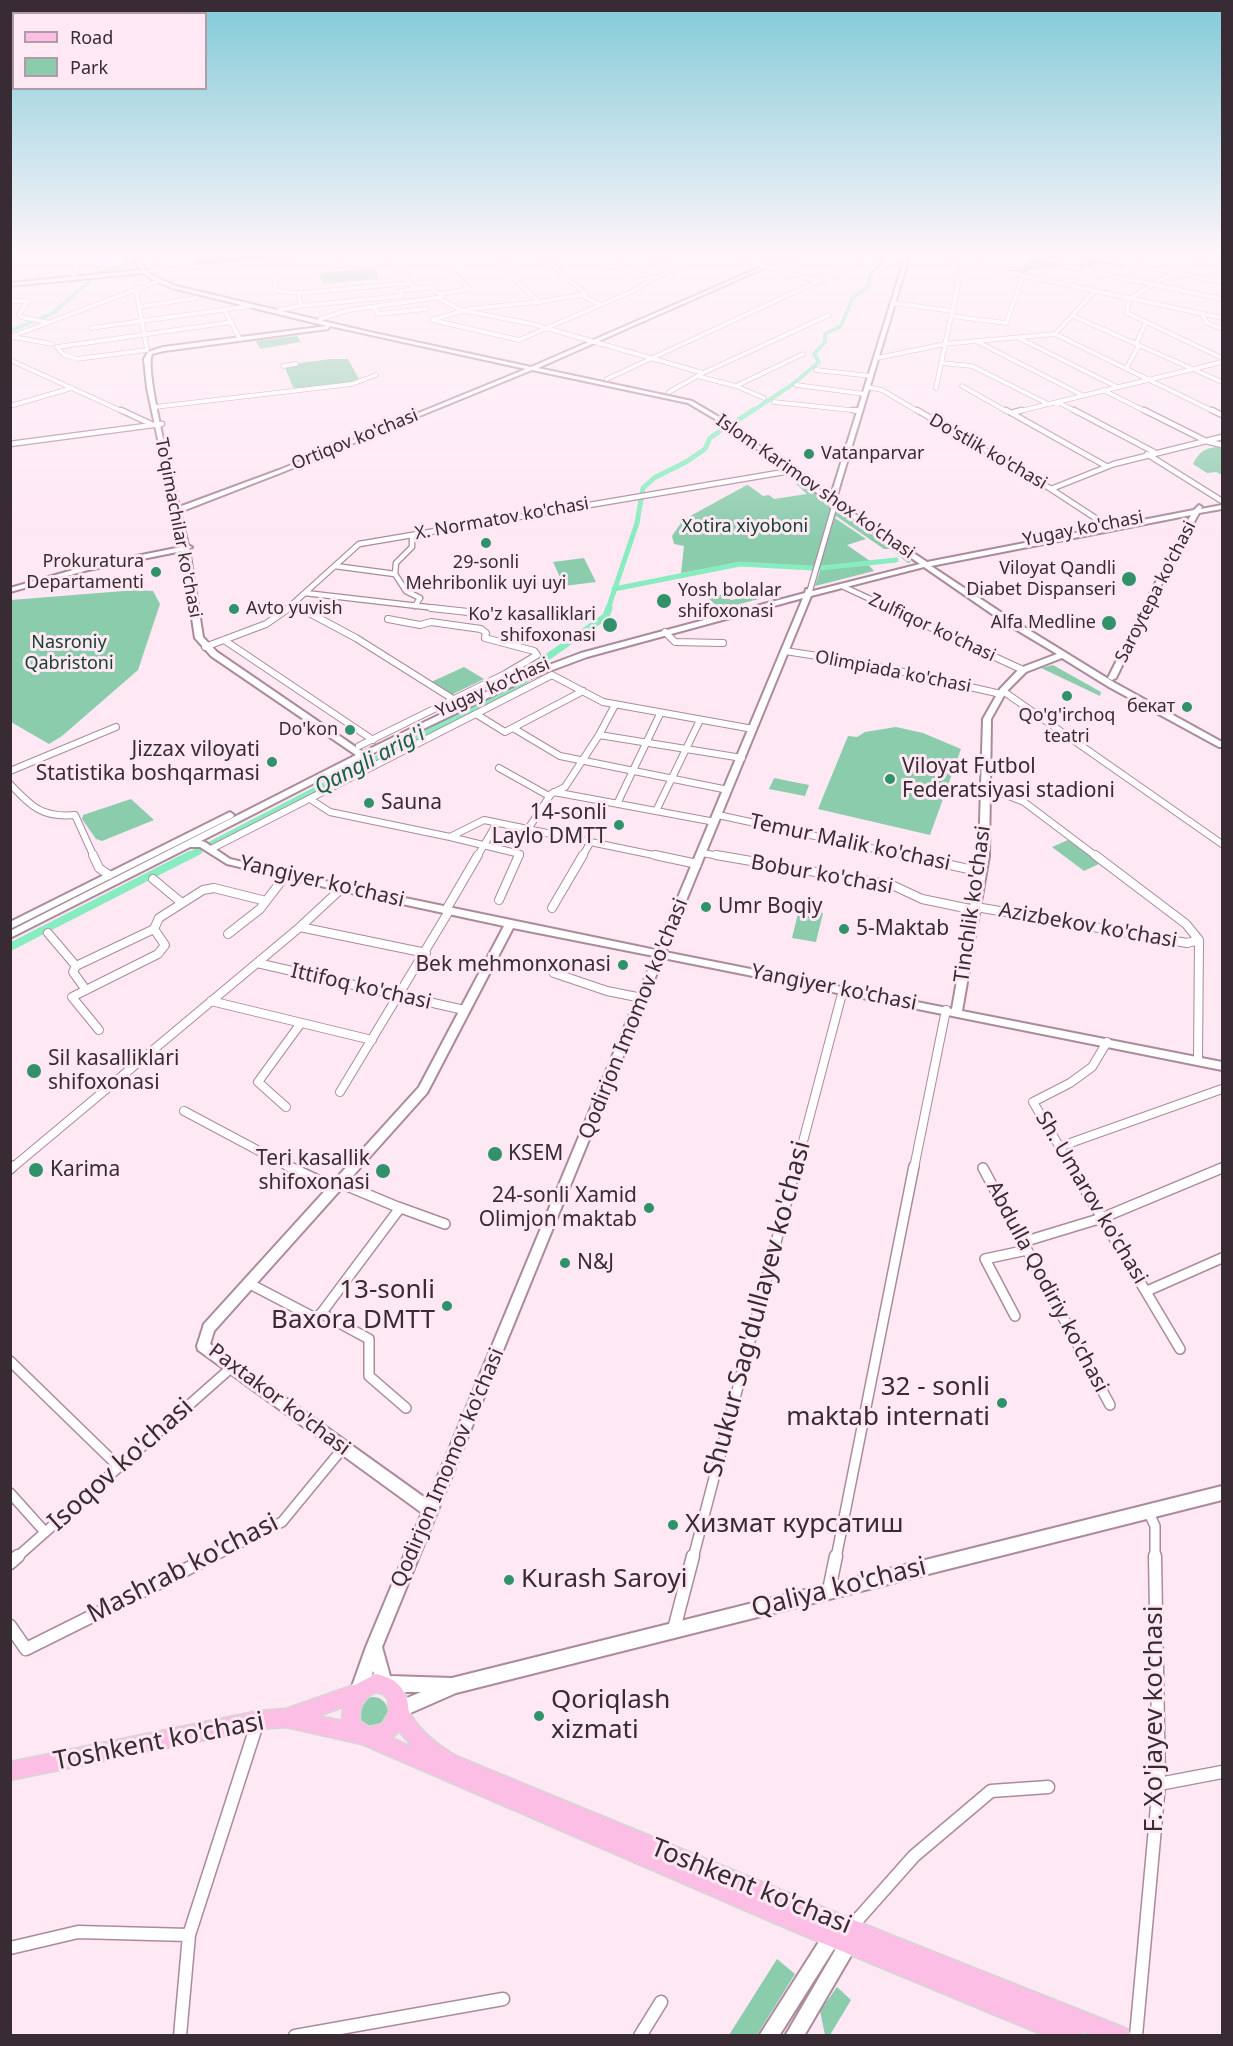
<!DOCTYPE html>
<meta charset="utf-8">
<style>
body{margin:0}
#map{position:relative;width:1233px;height:2046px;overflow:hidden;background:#fee8f4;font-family:"Noto Sans",sans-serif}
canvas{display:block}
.frame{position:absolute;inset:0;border:12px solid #392b33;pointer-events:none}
.legend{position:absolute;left:12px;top:12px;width:195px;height:78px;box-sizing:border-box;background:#fee8f4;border:2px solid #af9ca7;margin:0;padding:8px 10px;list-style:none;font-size:18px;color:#392b33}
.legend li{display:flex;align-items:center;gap:12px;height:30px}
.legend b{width:30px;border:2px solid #af9ca7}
</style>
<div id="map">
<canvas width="1233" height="2046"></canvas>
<div class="frame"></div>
<ul class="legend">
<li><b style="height:8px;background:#fdbee5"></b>Road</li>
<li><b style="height:16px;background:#8bccad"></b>Park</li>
</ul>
</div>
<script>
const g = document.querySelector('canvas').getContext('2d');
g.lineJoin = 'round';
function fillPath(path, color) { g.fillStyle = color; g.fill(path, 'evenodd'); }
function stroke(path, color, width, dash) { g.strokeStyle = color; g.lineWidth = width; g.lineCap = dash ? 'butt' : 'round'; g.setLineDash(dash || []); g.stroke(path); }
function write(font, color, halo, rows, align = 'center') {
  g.font = font + ' "Noto Sans",sans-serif'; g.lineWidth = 6; g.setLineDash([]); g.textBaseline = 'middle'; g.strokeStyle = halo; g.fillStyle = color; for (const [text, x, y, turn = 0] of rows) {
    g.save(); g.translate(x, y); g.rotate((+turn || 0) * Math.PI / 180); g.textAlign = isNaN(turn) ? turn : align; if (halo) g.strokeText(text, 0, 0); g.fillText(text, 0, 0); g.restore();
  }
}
fillPath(new Path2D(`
 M260 254H299L300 257 196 266 194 260Z
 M1092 256 1128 263 1122 267 1107 264 1078 268 1055 266 1033 269 1023 274 1003 270 1022 269 1029 259 1069 265 1087 263Z
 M374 268 379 279 323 284 319 273Z
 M297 336 301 342 260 349 256 341Z
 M330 359H348L359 379 349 383 299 389 293 387 285 368 301 363Z
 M1222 447V475L1216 472 1207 473 1193 464C1200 450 1207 447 1222 447Z
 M801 482 838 511 911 562 908 563 890 549H884L836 516 835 518 866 539 847 545 870 561 866 562 874 571 815 586 820 571 814 569 736 563 681 573 684 546 674 544 672 536 683 520 745 486 748 485 763 496 769 495 774 499 807 494 796 484Z
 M584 558 596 582 564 586 553 562Z
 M751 587 763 598 720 609 708 598 724 594 731 600 742 598 736 591Z
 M136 590 153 591 160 604 138 670 62 736 49 744 11 722V600Z
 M1053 665 1101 692 1100 696 1041 668Z
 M464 667 484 679 451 695 431 682Z
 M896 727 923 733 961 749 930 835 818 809 848 736 857 737 865 732Z
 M774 778 809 785 805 796 769 789Z
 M131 799 154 820 102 841 96 839 82 819 83 815Z
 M1068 840 1101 863 1084 871 1052 847Z
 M799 909 823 913 816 942 792 938Z
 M358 1712a15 15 0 1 1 30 0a15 15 0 1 1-30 0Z
 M777 1959 795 1974 757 2035H729Z
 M837 1987 851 2000 830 2035H825L820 2011Z`), '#8bccad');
stroke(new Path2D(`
 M123 254 126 264
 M156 257 160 254
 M99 273 133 262
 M10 331 53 313 93 278
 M751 412 793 384 819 362 814 354 825 342V334L841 326 853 297 868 287 871 273 883 262 878 258 881 254`), '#87ecbf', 4);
stroke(new Path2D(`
 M737 421 753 410
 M821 568 896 560
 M614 589 740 564 812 568
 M608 609 637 523 643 488 654 478 686 462 705 449 710 438 720 431`), '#87ecbf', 5);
stroke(new Path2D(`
 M539 663 606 616 609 608
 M212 844 519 685 528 678
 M187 857 199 851`), '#87ecbf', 7);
stroke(new Path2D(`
 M10 947 190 855`), '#87ecbf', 8);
const streetFar5 = new Path2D(`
 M387 254 415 289 430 287 442 296
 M436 254 469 289 440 294
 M488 254 539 302 469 309 432 320 519 340 633 291 655 278 711 254
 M539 254 586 294
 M588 254 598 263 655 278
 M621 254 677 268
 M716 254 765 266
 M923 254 1222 318
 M1080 254 1222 282
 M876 255 906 259
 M1195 260 1222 265
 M501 266 547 260
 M1065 266 1222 299
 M764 267 819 281
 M151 271 346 254
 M73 277 80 254
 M274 278 277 291 299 293
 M136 289 147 350
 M580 295 601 305
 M438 298 461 310 532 324 703 373
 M1129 299 1127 313 1222 358
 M1129 299 1204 254
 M10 301H28L19 314
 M539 302 586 294
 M893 303 952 311
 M300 306 402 296 400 291 415 289
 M139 307 196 298
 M374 307 378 314 426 309
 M279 310 300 306 299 293 410 283
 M225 311 240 339
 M19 314 21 317 46 322
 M952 314 962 263
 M1202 314 1207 323 1222 329
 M1073 316 1222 382
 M320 319 349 310 442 297
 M91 328 251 306
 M1055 334 1215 412
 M10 337 159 281
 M13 337 52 344
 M1019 338 1117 387
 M977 341 1055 334 1094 292
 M147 350 77 359 63 354 57 347 232 322
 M877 358 945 344 976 341 1082 395
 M10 360 124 412
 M941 363 972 366 1048 404
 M283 366 296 364
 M1126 369 1139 345 1137 342 1146 322
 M816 370 871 376
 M697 376 736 386 803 354
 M607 379 877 254
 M796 385 865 394
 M736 386 764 398
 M962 386 1008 412
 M867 387 882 390 919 412
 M936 388 951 316 1006 323 1023 276
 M1103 390 1147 412
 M669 392 703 373 829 315
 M774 402 860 411
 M1058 402 1077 412
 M10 406 72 388
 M155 407 352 384 376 375
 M1016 412 1222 362`);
const streetFar4 = new Path2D(`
 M121 410 153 425 162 424
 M853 410 860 411
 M917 410 1051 489 1106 525
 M1006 410 1106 466
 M1074 410 1154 452
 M1144 410 1206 441 1222 445
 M1212 410 1222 415
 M1011 413 1022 410
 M10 444 153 425
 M1147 454 1222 501
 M1051 489 1114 464 1222 437
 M335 566 395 574 406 591 420 598 415 606
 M395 574 396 563 412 547V535
 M842 586 892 609
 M810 590 835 504
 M305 593 444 609
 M293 604 303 609
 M287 609 359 544 790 471`);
const streetFar3 = new Path2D(`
 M300 608 356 638 453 699
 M431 608 468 612
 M889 608 1023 670
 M665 632 675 642 723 643
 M224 640 373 740
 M205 647 266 624 289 608
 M785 651 863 663 1001 694
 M1003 691 1222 844
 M476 714 505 732 583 691
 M513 728 560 756 728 790
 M599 735 742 758
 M359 746 505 674 537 655 534 651 485 638 486 633 481 629 431 622 420 625 388 619
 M499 768 549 796
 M10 771 116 727
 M10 784C32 807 42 818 75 815L94 857
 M986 787 1024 802 1097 857
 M554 792 715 822
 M310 799 330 812 450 837 484 820 663 857
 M617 804 660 714
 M656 811 700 720
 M718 815 912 857
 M528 829 551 794 565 787 599 735 615 705
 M450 837 520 854 519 857
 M211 849 552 675 603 702 753 729
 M702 853 725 857
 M477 857 497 823
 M582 857 590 843`);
const streetFar2 = new Path2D(`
 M93 855 99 868 109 875
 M655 855 697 864
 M716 855 892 885 922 899 975 910
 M905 855 982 872
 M1095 855 1186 924 1199 940
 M153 879 182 903
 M499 900 519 855
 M976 907 1187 943 1199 940 1198 1060
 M552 908 583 855
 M446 910 478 855
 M300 927 426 953
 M48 933 76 966 73 972 86 990
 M228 934 260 909 286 875
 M257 963 464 1010
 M76 966 154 929
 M554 973 607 991 642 998
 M211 1001 372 1040
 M99 1030 72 997 158 954 165 945 154 929 159 918 203 890 214 888 266 901
 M340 1092 449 911
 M286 1107 258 1082 301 1023
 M184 1111 291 1168
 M1059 1147 1222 1089
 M12 1168 300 927 342 888
 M796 1168 843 990
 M914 1168 946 1010
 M1072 1168 1033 1102 1070 1083 1092 1067 1107 1042`);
const streetFar1 = new Path2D(`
 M288 1166 335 1188
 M1071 1166 1180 1349
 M983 1168 1110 1405
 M10 1169 13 1166
 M398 1207 445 1224
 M1023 1242 1102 1218 1222 1168
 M250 1284 317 1319 400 1208 340 1183
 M1147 1291 1222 1258
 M321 1313 369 1339V1376L406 1408
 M1015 1316 985 1259 1027 1250
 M10 1361 119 1467
 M10 1493 45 1532
 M1148 1511 1155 1526V1558
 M16 1558 232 1367
 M210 1558 282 1522 343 1448
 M693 1558 796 1166
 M836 1558 914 1166`);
const street = new Path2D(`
 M10 1563 18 1556
 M829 1590 836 1556
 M10 1626 26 1649 213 1556
 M674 1629 693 1556
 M1159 1784 1222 1772
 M851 1927 914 1856 991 1791 1048 1787
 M10 1948 78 1932 189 1935
 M180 2036 189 1935 258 1721
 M295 2036 503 1999
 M640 2036 661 2002
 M1136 2036 1159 1784 1155 1556`);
const secondary = new Path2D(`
 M133 254H137L145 270H150L148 272 151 275 176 286 365 331 531 367 791 254H796L538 368 692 401 724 420 835 501 927 562 1194 510 1199 505 1202 507 1201 509 1222 505V509L1199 513 1173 560 1116 678 1112 680 1108 678 1167 560 1191 515 931 566 1011 619 1115 683 1222 742V747H1219L1109 687 1062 658 1026 672 1006 692 991 719 989 856 962 1011 1222 1062V1070L663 958 382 1647 390 1676 452 1678 1222 1486V1500L456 1693 399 1718 393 1716 391 1710 393 1704 421 1692H385L380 1689 373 1671 364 1698 358 1700 352 1698 350 1692 366 1647 422 1513 198 1350 197 1346 204 1324 419 1087 504 926 342 891 227 864 200 847H190L10 938V931L356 755 211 656 195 638 182 551 88 570 10 592V588L87 566 181 547 147 388 144 359 148 352 163 347 327 326 172 288 153 280 143 273 10 286V283L141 270 135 261ZM330 326 526 369 279 470 179 507C174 483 144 370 152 354L164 351 328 329ZM532 370 688 403 720 422 831 503 920 564 813 591 806 589 805 593 581 653 517 677 363 752 217 652 203 637 189 549 192 547 188 545 180 512 283 472ZM924 567 1005 623 1057 654 1020 668 1000 689 983 719 979 856 952 1009 665 952 811 596ZM803 598 656 950 342 885 230 859 205 842 201 841 361 759 523 681 587 657ZM513 928 654 956 428 1500 210 1344 214 1331 427 1093Z
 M906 254H910L837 495 832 496 831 495Z
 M230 812 234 815 233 817 10 929V922Z
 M833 1926 839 1929 842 1935 839 1941 779 2036H759L827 1929Z
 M850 1932 856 1935 859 1941 856 1947 804 2036H785L844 1935Z`);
const primary = new Path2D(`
 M376 1674C392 1678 402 1683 407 1700 409 1707 407 1711 412 1717 424 1735 440 1747 458 1757L888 1934 1120 2026 1127 2029 1130 2036H1093L1080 2030 1082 2036H1046L791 1930 362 1744 286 1727 259 1729 10 1780V1762L259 1711 286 1709 357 1684ZM376 1692 383 1694 388 1699 389 1712 382 1724 369 1727 360 1721C358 1707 364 1698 376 1692ZM343 1707 342 1721 318 1716ZM399 1731 414 1748 392 1738Z`);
stroke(streetFar5, '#ac8a9d', 5);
stroke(streetFar4, '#ac8a9d', 7);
stroke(streetFar3, '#ac8a9d', 8);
stroke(streetFar2, '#ac8a9d', 10);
stroke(streetFar1, '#ac8a9d', 12);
stroke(street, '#ac8a9d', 15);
stroke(secondary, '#ac8a9d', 4);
stroke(primary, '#d7d5d6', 3);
stroke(streetFar5, '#fff', 4);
stroke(streetFar4, '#fff', 4.5);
stroke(streetFar3, '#fff', 6);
stroke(streetFar2, '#fff', 8);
stroke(streetFar1, '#fff', 9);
stroke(street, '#fff', 12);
fillPath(secondary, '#fff');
fillPath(primary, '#fdbee5');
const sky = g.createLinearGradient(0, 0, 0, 540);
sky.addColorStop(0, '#81cad8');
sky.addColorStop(0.47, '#fff5fa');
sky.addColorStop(1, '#fff5fa00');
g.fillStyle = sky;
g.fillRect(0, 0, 1233, 540);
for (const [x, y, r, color] of [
 [809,454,6,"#30916b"],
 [486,543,6,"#30916b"],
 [156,572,6,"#30916b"],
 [1129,579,8,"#30916b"],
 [664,601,8,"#30916b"],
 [234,609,6,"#30916b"],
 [1109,623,8,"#30916b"],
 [610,625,8,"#30916b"],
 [1067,696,6,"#30916b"],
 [1187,707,6,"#30916b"],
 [350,730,6,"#30916b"],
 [272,762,6,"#30916b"],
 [890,779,6,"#30916b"],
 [369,803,6,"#30916b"],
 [619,825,6,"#30916b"],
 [706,907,6,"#30916b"],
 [844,929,6,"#30916b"],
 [623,965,6,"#30916b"],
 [34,1071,8,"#30916b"],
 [495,1154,8,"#30916b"],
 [36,1170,8,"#30916b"],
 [383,1171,8,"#30916b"],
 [649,1208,6,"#30916b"],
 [565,1263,6,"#30916b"],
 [447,1306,6,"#30916b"],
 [1002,1403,6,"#30916b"],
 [673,1525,6,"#30916b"],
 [509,1580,6,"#30916b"],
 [539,1716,6,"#30916b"]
]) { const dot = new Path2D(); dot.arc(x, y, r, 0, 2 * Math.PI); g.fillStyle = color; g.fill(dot); stroke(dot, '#fee8f4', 2); }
write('18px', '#392b33', '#fee8f4', [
 ["Ortiqov ko'chasi",355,440,-22],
 ["Do'stlik ko'chasi",988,452,30],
 ["Islom Karimov shox ko'chasi",815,487,35],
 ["X. Normatov ko'chasi",502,519,-10],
 ["To'qimachilar ko'chasi",178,528,79],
 ["Yugay ko'chasi",1083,529,-11],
 ["Saroytepa ko'chasi",1156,592,-63],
 ["Zulfiqor ko'chasi",932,628,25],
 ["Olimpiada ko'chasi",893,672,11],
 ["Yugay ko'chasi",493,688,-24]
]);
write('18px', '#392b33', '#fee8f4', [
 ["Vatanparvar",821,454,"left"],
 ["Prokuratura",144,562],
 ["Departamenti",144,583],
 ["29-sonli",486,563,"center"],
 ["Mehribonlik uyi uyi",486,584,"center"],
 ["Viloyat Qandli",1116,569],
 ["Diabet Dispanseri",1116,590],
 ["Yosh bolalar",678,591,"left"],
 ["shifoxonasi",678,612,"left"],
 ["Avto yuvish",246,609,"left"],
 ["Ko'z kasalliklari",596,615],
 ["shifoxonasi",596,636],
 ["Alfa Medline",1096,623],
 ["бекат",1175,707],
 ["Qo'g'irchoq",1067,716,"center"],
 ["teatri",1067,737,"center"],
 ["Do'kon",338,730]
], 'right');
write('18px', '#15412f', '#fee8f4', [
 ["Xotira xiyoboni",745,527],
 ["Nasroniy",69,643],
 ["Qabristoni",69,664]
]);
write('21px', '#392b33', '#fee8f4', [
 ["Jizzax viloyati",260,750,"right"],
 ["Statistika boshqarmasi",260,774,"right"],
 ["Viloyat Futbol",902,767],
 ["Federatsiyasi stadioni",902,791],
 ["Sauna",381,803],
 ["14-sonli",607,813,"right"],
 ["Laylo DMTT",607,837,"right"],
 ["Umr Boqiy",718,907],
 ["5-Maktab",856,929],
 ["Bek mehmonxonasi",611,965,"right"],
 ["Sil kasalliklari",48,1059],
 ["shifoxonasi",48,1083],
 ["KSEM",508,1154],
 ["Teri kasallik",370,1159,"right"],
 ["shifoxonasi",370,1183,"right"],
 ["Karima",50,1170],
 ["24-sonli Xamid",637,1196,"right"],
 ["Olimjon maktab",637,1220,"right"],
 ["N&J",577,1263]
], 'left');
write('21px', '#392b33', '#fee8f4', [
 ["Temur Malik ko'chasi",850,843,12],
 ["Bobur ko'chasi",822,875,10],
 ["Yangiyer ko'chasi",322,882,13],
 ["Tinchlik ko'chasi",973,904,-82],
 ["Azizbekov ko'chasi",1088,926,10],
 ["Ittifoq ko'chasi",361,987,13],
 ["Yangiyer ko'chasi",834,988,11],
 ["Qodirjon Imomov ko'chasi",634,1019,-68],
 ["Sh. Umarov ko'chasi",1091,1198,59],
 ["Abdulla Qodiriy ko'chasi",1047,1287,62],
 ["Paxtakor ko'chasi",279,1400,37],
 ["Qodirjon Imomov ko'chasi",448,1468,-67]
]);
write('italic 22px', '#166447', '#fee8f4', [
 ["Qangli arig'i",370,761,-28]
]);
write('26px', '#392b33', '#fee8f4', [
 ["13-sonli",435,1291,"right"],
 ["Baxora DMTT",435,1321,"right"],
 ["32 - sonli",990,1388,"right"],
 ["maktab internati",990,1418,"right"],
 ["Хизмат курсатиш",685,1525],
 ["Kurash Saroyi",521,1580],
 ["Qoriqlash",551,1701],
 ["xizmati",551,1731]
], 'left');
write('26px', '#392b33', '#fee8f4', [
 ["Shukur Sag'dullayev ko'chasi",758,1309,-75],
 ["Isoqov ko'chasi",121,1465,-42],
 ["Mashrab ko'chasi",183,1569,-27],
 ["Qaliya ko'chasi",839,1588,-14],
 ["F. Xo'jayev ko'chasi",1155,1719,-90],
 ["Toshkent ko'chasi",159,1742,-11],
 ["Toshkent ko'chasi",751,1887,22]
]);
</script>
